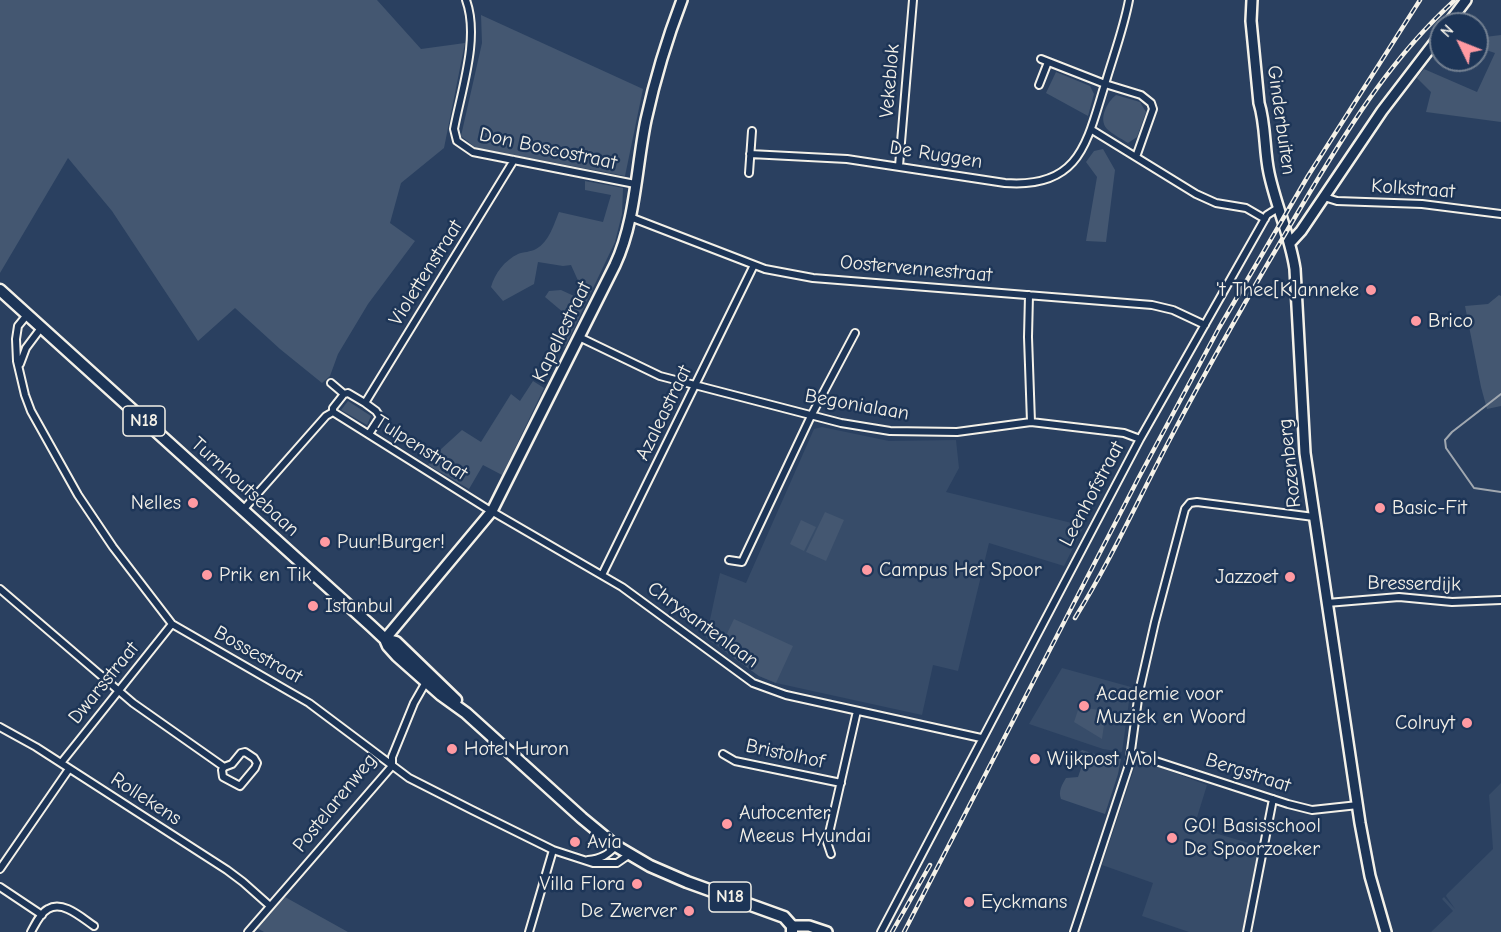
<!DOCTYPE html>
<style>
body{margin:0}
#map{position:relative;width:1501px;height:932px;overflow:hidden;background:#2a4060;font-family:"Comic Neue",sans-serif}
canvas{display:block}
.north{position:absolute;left:1429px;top:12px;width:60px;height:60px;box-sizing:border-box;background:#1d3557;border:2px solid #738091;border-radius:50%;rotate:313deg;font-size:16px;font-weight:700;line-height:24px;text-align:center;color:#f4f1e8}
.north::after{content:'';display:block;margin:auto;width:21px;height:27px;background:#ff9aa2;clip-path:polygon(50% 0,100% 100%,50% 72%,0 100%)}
</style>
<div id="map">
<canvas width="1501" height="932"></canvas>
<div class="north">N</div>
</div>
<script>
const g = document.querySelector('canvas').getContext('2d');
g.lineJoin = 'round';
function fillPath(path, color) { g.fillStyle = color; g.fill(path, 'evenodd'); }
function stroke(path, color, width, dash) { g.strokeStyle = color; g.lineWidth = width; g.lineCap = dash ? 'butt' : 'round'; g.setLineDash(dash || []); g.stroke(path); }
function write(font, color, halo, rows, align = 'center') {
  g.font = font + ' "Comic Neue",sans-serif'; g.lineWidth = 5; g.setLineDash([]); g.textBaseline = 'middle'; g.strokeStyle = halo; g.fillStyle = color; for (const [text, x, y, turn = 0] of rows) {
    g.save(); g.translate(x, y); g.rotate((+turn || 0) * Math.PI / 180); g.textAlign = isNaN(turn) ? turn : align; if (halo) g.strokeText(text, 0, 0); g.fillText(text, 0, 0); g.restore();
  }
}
fillPath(new Path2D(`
 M822 427 889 441 956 440 959 468 946 492 1084 526 1064 566 989 543 958 671 933 665 922 715 776 683 759 676 706 638 720 573 746 583 814 429Z
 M1062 668 1131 687 1122 752 1103 749 1029 724Z
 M1140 760 1207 785 1194 827 1259 846 1242 932H1189L1142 916 1153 883 1102 865 1135 766 1137 761Z
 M1501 783V932H1431L1453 911 1442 899 1444 897 1455 909 1446 896 1447 894 1493 849 1489 795Z`), '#374c69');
fillPath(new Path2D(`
 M0 0H377L421 49 465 43 444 148 401 183 390 223 415 241 368 304 338 354 330 376 322 383 280 349 235 308 198 341 112 211 68 158 0 273Z
 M481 15 643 89 625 176 476 148 461 136 482 43Z
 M1501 35V122L1426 112 1431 92 1417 78 1424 69 1477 92 1495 53 1477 47V38Z
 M1056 72 1090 86 1094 94 1088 116 1046 93Z
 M1116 95 1140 102 1146 112 1137 137 1128 143C1122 139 1112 134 1107 129 1098 119 1107 102 1116 95Z
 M1103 149 1115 170 1106 242 1086 241 1097 177 1086 162 1094 151Z
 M585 181 623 188 622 214 615 242 565 347 552 339 563 324 564 313 545 297 549 291 561 290 574 296 580 285 571 265 563 266 538 262 534 284 503 301 491 287C495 273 504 261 518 254 523 252 531 252 536 249 549 242 554 224 559 212L603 222 611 195 585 190Z
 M1499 295 1501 296V406L1487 409 1481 387 1465 306 1488 304Z
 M533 381 544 388 502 475 483 465 469 489 428 465 440 450 462 430 481 442 511 394 520 401Z
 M348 401 371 416 367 425 341 410Z
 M825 512 844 520 826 561 806 552Z
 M801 520 816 527 804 551 790 544Z
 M734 619 793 646 776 683 759 676 727 653 728 647 722 644Z
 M1079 707 1106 711 1102 739 1074 722Z
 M1082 750 1101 756 1121 759 1118 774 1105 814 1061 799C1058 791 1062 785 1066 778L1078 777 1086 754 1080 752Z
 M285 897 348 932H264L257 928Z`), '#445771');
stroke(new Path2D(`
 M1501 394 1452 432 1445 440 1446 448 1474 488 1501 492`), '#a1a8b0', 2);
const street = new Path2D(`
 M466 0C480 38 461 91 454 129L457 141 473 152 635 184
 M1041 59 1105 84 1141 95 1151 103 1153 109 1136 157
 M1039 85 1048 62
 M1092 130 1196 194 1216 203 1246 208 1265 219
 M750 154 847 159 1005 183C1082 189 1087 140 1106 81 1114 54 1124 27 1129 0
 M899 166 913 0
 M749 173 752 131
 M1324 197 1337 201 1422 204 1501 214
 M630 217 765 269 813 278 1152 305 1173 310 1205 325
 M1029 295 1028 337 1031 422
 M27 315 18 326 16 339 17 361 25 395 31 411 78 495 113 547 172 624 309 703 409 778 472 810 553 850 593 863H617L630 854
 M579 337 660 376 841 423 890 431 957 432 1031 422 1124 433 1140 439
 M20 364 26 348 41 328
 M331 383 344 394 348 393 365 403 376 411 380 417 369 434
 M365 403 514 160
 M333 412 486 508 622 587 753 683 786 695 981 738
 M243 510 326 416 333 412V408L344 394
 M729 560 742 562 811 416 855 333
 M602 575 754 265
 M0 589 133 703 224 767 232 764 241 753 245 752 254 758 257 763 255 768 240 786 223 777 222 770 224 767
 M1327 603 1399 597 1452 602 1501 600
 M0 727 36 747 227 870 243 882 270 906
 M1131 753 1288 804 1312 810 1358 805
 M723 754 735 761 841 783
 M61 763 172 624
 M831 854 827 842 857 711
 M588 860C601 859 607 855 616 846
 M0 869 69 769
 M0 887 42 915
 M31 932C35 925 40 913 48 909 63 900 82 918 94 926
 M248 932 392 766V757L414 703 426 682
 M529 932 553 850
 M881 932 1140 439 1267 215 1278 208
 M1074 932 1129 765 1139 692 1155 622 1185 509 1190 503 1197 502 1314 517
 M1247 932 1273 799`);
const secondary = new Path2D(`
 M1252 0 1251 21 1259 103C1266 125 1264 150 1269 173 1276 206 1290 236 1295 269L1305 453 1360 823 1370 876 1386 932
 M1448 24 1466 0
 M1290 243 1301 231 1382 111 1441 34
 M385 639 492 511 615 265C636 220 636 168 646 120 655 79 667 39 682 0
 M792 926H809L827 932`);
const primary = new Path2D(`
 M0 290 370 625 385 639 388 646 397 656 441 695 466 713 582 818 616 846 650 866 687 882 784 917 792 926V932
 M385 639 396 642 456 700`);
stroke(street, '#f4f1e8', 10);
stroke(secondary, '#f4f1e8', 14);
stroke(primary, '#f4f1e8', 15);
stroke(street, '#1d3557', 6);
stroke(secondary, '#1d3557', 9);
stroke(primary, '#1d3557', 10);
const rail = new Path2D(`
 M1075 618C1110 562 1138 500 1169 441 1213 357 1261 274 1310 192 1352 122 1394 55 1455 0
 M892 932 930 865
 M904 932 1138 479 1219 328 1308 176 1420 0`);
stroke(rail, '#f4f1e8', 4.5);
stroke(rail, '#1d3557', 2, [7]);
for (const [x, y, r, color] of [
 [1371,290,6,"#ff9aa2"],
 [1416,321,6,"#ff9aa2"],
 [193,503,6,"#ff9aa2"],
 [1380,508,6,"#ff9aa2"],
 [325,542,6,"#ff9aa2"],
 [867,570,6,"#ff9aa2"],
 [207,575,6,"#ff9aa2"],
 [1290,577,6,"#ff9aa2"],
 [313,606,6,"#ff9aa2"],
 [1084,706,6,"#ff9aa2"],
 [1467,723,6,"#ff9aa2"],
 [452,749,6,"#ff9aa2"],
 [1035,759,6,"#ff9aa2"],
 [727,824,6,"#ff9aa2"],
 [1172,838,6,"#ff9aa2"],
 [575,842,6,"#ff9aa2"],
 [637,884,6,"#ff9aa2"],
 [969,902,6,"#ff9aa2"],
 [689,911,6,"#ff9aa2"]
]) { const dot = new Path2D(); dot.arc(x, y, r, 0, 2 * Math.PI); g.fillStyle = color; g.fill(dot); stroke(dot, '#1d3557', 2); }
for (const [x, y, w] of [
 [144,421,42],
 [730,897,42]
]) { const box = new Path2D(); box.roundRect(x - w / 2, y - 15, w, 30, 4.5); g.fillStyle = '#1d3557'; g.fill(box); stroke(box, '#f4f1e8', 1.5); }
write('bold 18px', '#f4f1e8', null, [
 ["N18",144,421],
 ["N18",730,897]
]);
write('20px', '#f4f1e8', '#1d3557', [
 ["Vekeblok",890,81,-85],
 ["Ginderbuiten",1281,120,82],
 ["Don Boscostraat",548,149,12],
 ["De Ruggen",936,155,9],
 ["Kolkstraat",1413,189,4],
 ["Oostervennestraat",916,269,5],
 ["Violettenstraat",426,273,-58],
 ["Kapellestraat",562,332,-64],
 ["Begonialaan",857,405,10],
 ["Azaleastraat",664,413,-64],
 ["Tulpenstraat",421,448,32],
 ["Rozenberg",1290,463,-96],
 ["Turnhoutsebaan",245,487,42],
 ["Leenhofstraat",1092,494,-62],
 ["Bresserdijk",1414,584,1],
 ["Chrysantenlaan",703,625,36],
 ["Bossestraat",258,655,29],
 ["Dwarsstraat",104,683,-51],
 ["Bristolhof",785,754,12],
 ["Bergstraat",1248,773,18],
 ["Rollekens",146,799,33],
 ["Postelarenweg",335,803,-51]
]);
write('20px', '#f4f1e8', '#1d3557', [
 ["'t Thee[K]anneke",1359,290,"right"],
 ["Brico",1428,321],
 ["Nelles",181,503,"right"],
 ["Basic-Fit",1392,508],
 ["Puur!Burger!",337,542],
 ["Campus Het Spoor",879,570],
 ["Prik en Tik",219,575],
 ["Jazzoet",1278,577,"right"],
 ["Istanbul",325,606],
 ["Academie voor",1096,694],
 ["Muziek en Woord",1096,717],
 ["Colruyt",1455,723,"right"],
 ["Hotel Huron",464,749],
 ["Wijkpost Mol",1047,759],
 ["Autocenter",739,813],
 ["Meeus Hyundai",739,836],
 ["GO! Basisschool",1184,826],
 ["De Spoorzoeker",1184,849],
 ["Avia",587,842],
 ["Villa Flora",625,884,"right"],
 ["Eyckmans",981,902],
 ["De Zwerver",677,911,"right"]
], 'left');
</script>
